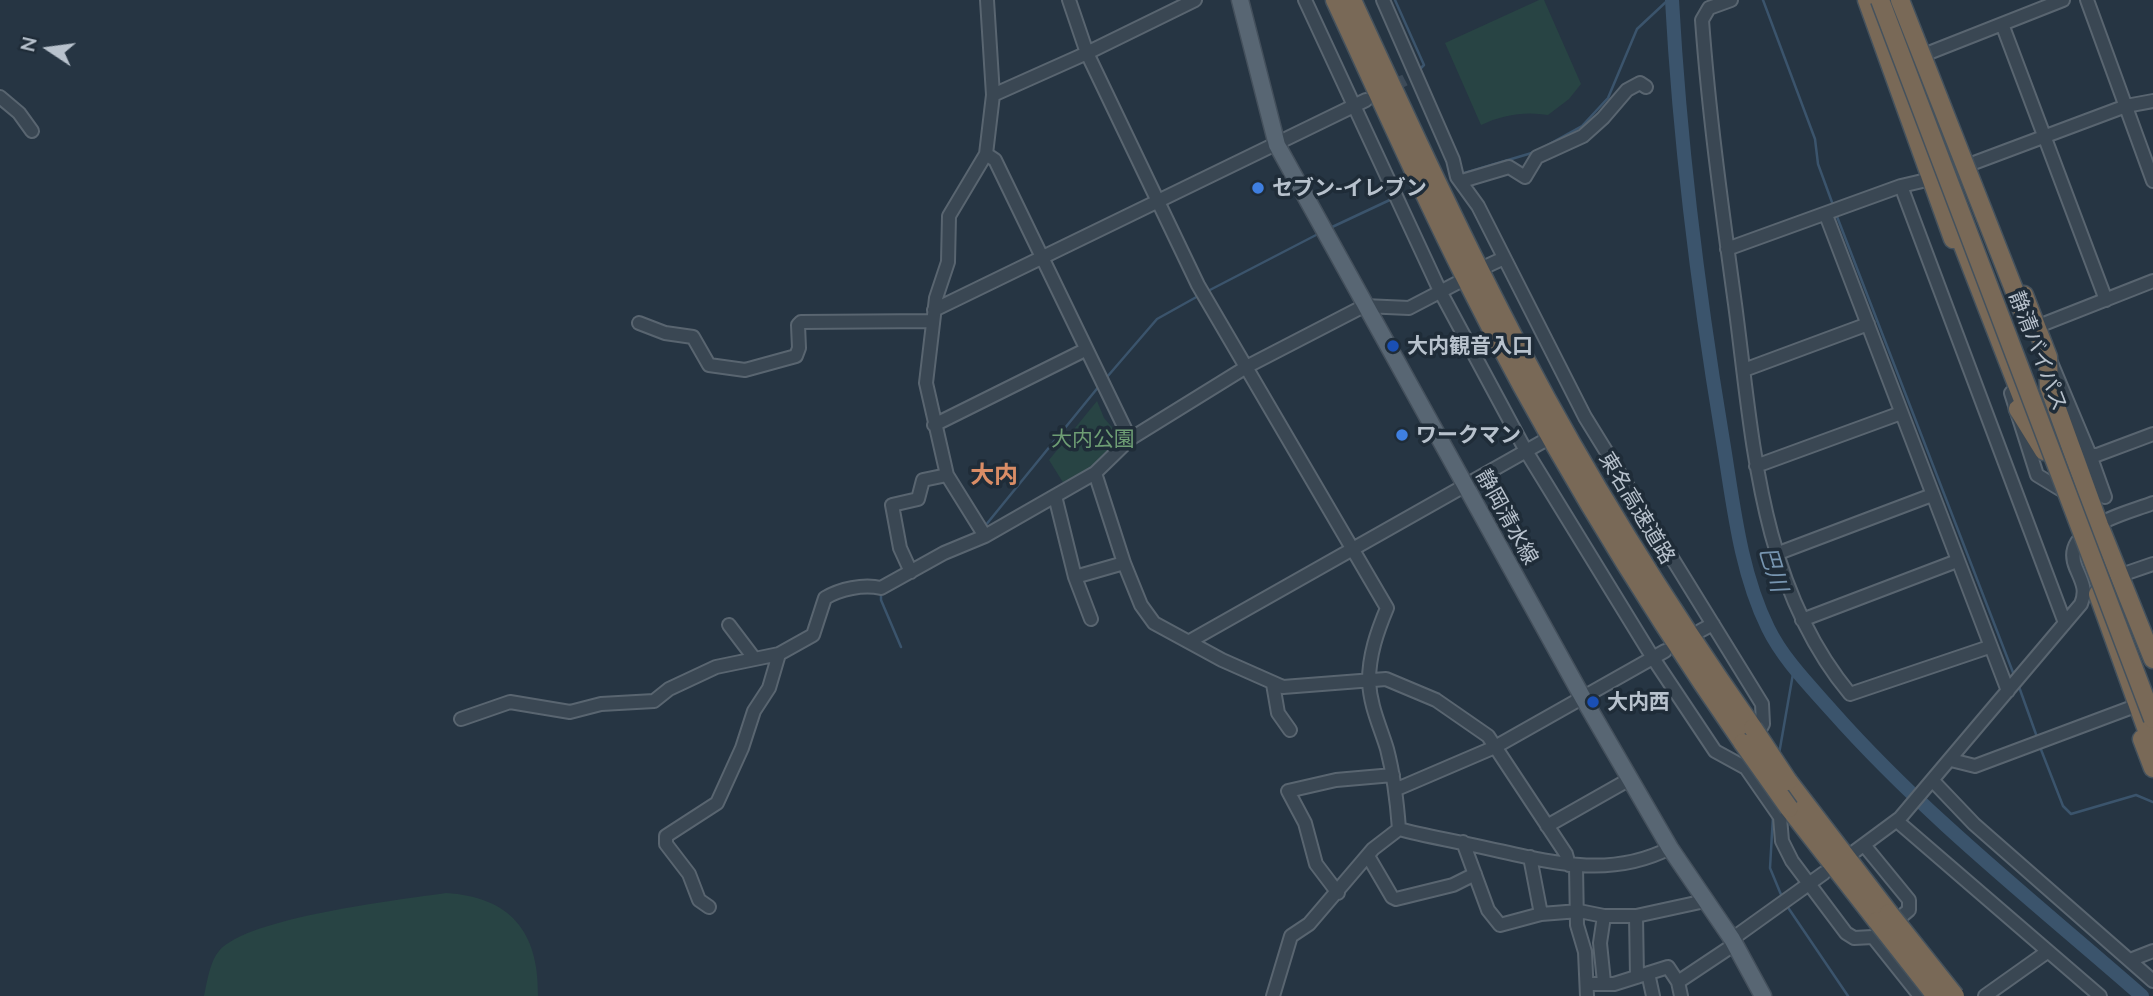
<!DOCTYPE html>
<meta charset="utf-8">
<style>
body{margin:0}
#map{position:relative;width:2153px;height:996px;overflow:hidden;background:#263543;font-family:Lato,sans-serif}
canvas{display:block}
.north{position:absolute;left:14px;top:14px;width:70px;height:70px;-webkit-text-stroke:5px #1f2c38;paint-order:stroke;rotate:283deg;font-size:19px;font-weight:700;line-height:28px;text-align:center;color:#b8c2cd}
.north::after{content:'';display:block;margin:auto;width:24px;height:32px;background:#b8c2cd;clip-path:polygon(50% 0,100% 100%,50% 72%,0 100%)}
</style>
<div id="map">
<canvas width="2153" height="996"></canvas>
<div class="north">N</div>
</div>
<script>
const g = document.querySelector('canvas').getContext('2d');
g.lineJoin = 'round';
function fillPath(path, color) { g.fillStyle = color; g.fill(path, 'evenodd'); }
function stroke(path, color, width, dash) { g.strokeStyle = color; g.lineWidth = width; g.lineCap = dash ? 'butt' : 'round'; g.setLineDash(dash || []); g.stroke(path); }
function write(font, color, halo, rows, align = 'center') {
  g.font = font + ' Lato,"Noto Sans JP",sans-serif'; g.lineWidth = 7; g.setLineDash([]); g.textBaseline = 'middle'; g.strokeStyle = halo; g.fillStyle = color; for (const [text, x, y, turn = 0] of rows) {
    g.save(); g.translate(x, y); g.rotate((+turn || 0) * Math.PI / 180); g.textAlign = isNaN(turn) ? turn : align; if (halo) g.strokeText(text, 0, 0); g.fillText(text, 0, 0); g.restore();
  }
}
fillPath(new Path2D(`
 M1539 0H1544L1581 84 1569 99 1548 115C1525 111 1502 115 1481 125L1445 43Z
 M1097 401 1104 418 1123 440 1093 469 1064 484 1049 460Z
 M446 893C510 897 539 931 538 996H204C207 982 210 961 219 951 248 917 399 900 446 893Z`), '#284444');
stroke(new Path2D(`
 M1395 0 1424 65 1421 68
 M1763 0 1815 139 1818 164 1833 205
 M1544 147 1582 126 1608 98 1637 29 1668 0
 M1461 174 1535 152
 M1836 214 2014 675
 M1330 228 1394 198
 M1206 292 1318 234
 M1107 377 1157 319 1200 295
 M985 526 1100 385
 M881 591V600L901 647
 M820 632 825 615
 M2018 684 2037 737
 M2040 747 2063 806 2071 814 2136 795 2153 802
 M1779 754 1794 668
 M1773 816 1770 868 1782 897
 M1787 906 1848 996`), '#3b546c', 2.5);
stroke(new Path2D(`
 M1672 0C1680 146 1698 291 1722 435 1733 500 1739 569 1768 628 1783 659 1810 686 1832 711 1925 816 2037 904 2142 996`), '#3b546c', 14);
stroke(new Path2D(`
 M1385 90 1405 80`), '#3c4a58', 12, [12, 6]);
const minor = new Path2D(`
 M987 0 993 95
 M1069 0 1087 53 1198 285 1387 608C1377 632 1369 655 1369 681 1370 706 1380 726 1387 749 1394 776 1397 801 1399 829
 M1305 0 1440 291 1526 451 1653 658 1715 751 1746 768 1780 817 1782 841 1792 861 1846 933 1854 938 1873 937 1920 996
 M1383 0 1453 160 1457 177 1478 206 1585 417 1762 704 1763 724 1755 739
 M1731 0 1709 8 1702 20C1709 116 1722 209 1735 304 1753 439 1759 584 1850 694L1989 647
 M2087 0 2153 181
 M2002 24 2106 300
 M1926 54 2063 0
 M0 97 19 113 32 131
 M986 154 995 160 1130 439
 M1462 181 1509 167 1525 177 1537 157 1583 136 1603 118 1627 90 1640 83 1646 87
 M1901 186 2065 623
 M1826 215 2008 691
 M1727 249 1901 186 1931 179 2126 106 2153 101
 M1489 265 1504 258
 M934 310 1366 100
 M639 323 665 333 693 337 709 365 745 370 796 356 799 348 798 325 801 322 932 321
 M2036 327 2153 281
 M2050 360 2090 455H2097L2153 434
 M1744 370 1868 324
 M2011 393 2037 475 2060 489
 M934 425 1085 350
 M2090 455 2105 497
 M1756 466 1901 413
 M1095 473 1124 563 1141 605 1154 623 1222 660 1283 687 1386 679 1436 700 1488 736 1566 854 1569 865
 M1055 496 1075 577 1091 619
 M985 536 947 475 926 383 936 298 948 262 949 216 986 154 993 95 1087 53 1195 0
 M1776 554 1932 495
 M911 572 900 548 892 505 918 499 923 480 947 475
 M2121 575 2153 564
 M1075 577 1124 563
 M1802 620 1957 561
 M729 625 754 658
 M1700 631 1713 624
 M1190 641 1542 442
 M1273 684 1278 713 1290 730
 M461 719 510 702 570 712 601 704 654 701 669 689 716 667 779 654 813 635 825 598C840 589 863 584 881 588L944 553 985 536 1095 473 1130 439 1248 366 1364 306 1409 308 1457 283
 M1951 760 1975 766 2130 708
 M1933 781 1974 824 2153 981
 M1397 789 1495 747 1665 651
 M1897 821 2100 996
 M1547 826 1630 779
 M1399 829C1424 836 1451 840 1477 846 1543 860 1606 881 1670 848
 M1463 842 1488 910 1500 925 1541 914 1579 911 1604 916H1636L1705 901
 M1864 845 1909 900V910L1891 925
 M1854 852 1900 818 2081 604C2087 590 2082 582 2076 568 2059 528 2125 514 2153 503
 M1368 856 1392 897 1396 899 1453 885 1475 874
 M1530 857 1541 914
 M1576 866 1577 925 1585 952 1587 996
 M1338 893 1316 864 1305 823 1288 791 1336 780 1393 775
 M709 907 699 900 689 874 666 844V836L717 803 742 748 754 711 769 688 779 654
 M1636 916 1637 977
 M1732 939 1824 873
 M2130 960 2153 951
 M1648 973 1653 996
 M1604 982 1600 943 1604 916
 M1678 982 1735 944
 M1587 984H1614L1668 967 1678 982 1681 996
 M1273 996 1291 936 1309 924 1373 849 1399 829
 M1985 996 2047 952`);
const major = new Path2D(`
 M1240 0 1277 145 1583 698 1670 848 1732 939 1763 996`);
const highway = new Path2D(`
 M1335 0C1377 90 1417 181 1461 269 1543 434 1638 591 1743 743
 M1352 0C1407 119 1461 237 1522 353 1590 483 1669 608 1753 728
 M1867 0 1953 239
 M1955 225 2030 418
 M2024 295 2048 357 2049 387 2099 525 2153 659
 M2018 409 2044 451
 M2098 594 2153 747
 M2142 739 2153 768
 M1788 781 1889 913
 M1789 808 1877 921`);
stroke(minor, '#596570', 16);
stroke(major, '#44505c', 19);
stroke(highway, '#45525d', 21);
stroke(minor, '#3a4753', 12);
stroke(major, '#586673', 16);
stroke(highway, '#796957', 18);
const highwayBridge = new Path2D(`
 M1880 0 2153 719
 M1900 0 2024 315
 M1753 728 1788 781
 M1743 743 1789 808
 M1889 913 1955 996
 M1877 921 1936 996`);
stroke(highwayBridge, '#45525d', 21, []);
stroke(highwayBridge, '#796957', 18);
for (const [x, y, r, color] of [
 [1258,188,7,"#3f7fe0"],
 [1393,346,7,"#1a4fb4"],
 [1402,435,7,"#3f7fe0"],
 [1593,702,7,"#1a4fb4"]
]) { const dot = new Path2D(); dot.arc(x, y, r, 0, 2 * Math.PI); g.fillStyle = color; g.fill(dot); stroke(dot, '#1f2c38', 2.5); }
write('bold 21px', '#b8c2cd', '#1f2c38', [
 ["セブン-イレブン",1272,188],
 ["大内観音入口",1407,346],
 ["ワークマン",1416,435],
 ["大内西",1607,702]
], 'left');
write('21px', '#b8c2cd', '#1f2c38', [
 ["静清バイパス",2038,351,69],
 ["東名高速道路",1637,508,59],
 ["静岡清水線",1507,517,61]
]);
write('21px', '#6e9e74', '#1f2c38', [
 ["大内公園",1093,439]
]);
write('italic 23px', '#7795b0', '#1f2c38', [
 ["巴川",1773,569,73]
]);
write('bold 24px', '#da8d66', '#1f2c38', [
 ["大内",994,475]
]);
</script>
